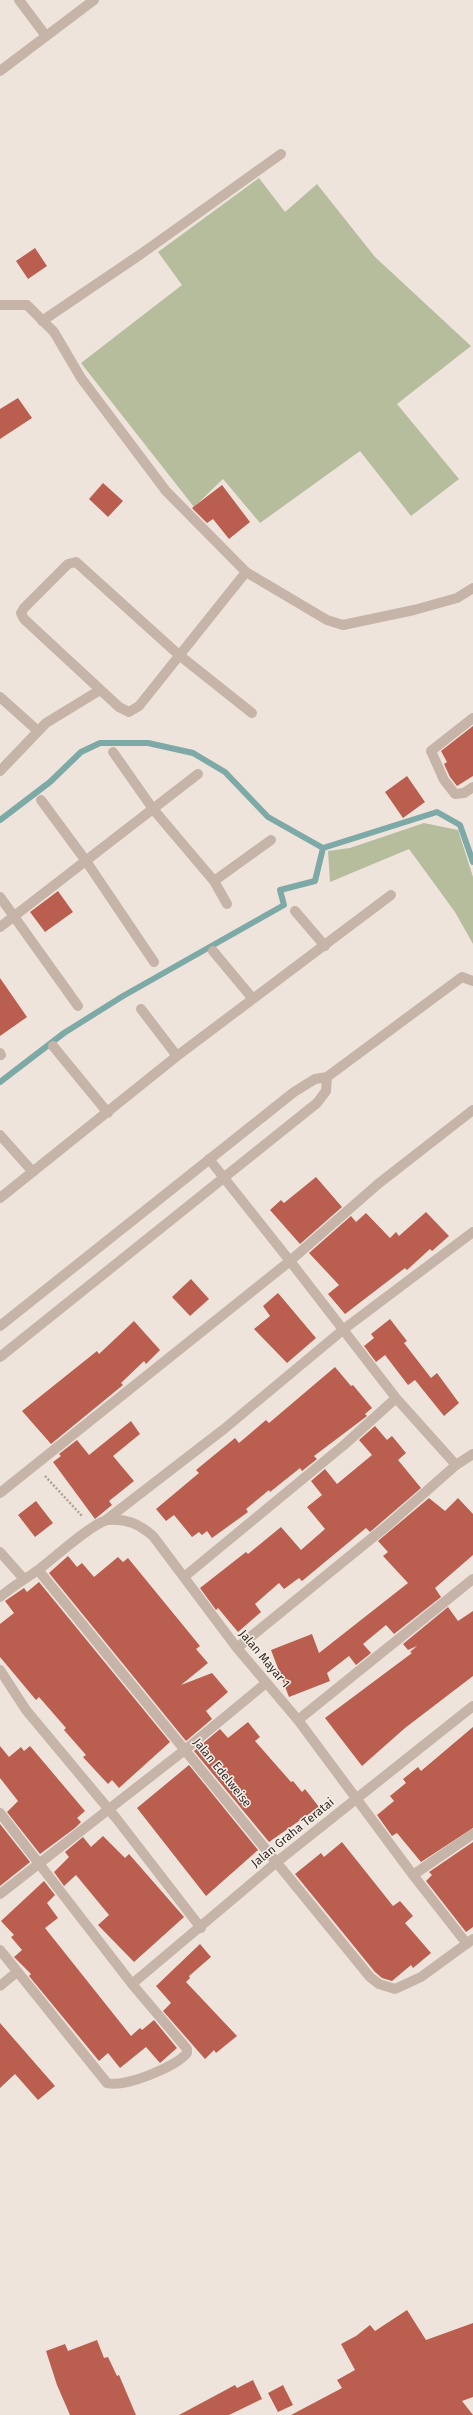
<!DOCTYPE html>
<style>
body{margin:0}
canvas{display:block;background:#efe4dc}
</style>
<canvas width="473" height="2415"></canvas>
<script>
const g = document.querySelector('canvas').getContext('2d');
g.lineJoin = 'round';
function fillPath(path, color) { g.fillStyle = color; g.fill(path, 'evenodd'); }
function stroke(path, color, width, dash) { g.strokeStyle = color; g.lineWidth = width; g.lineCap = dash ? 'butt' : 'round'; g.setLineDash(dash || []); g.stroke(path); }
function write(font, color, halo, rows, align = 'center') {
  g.font = font + ' "Fira Sans",sans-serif'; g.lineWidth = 3; g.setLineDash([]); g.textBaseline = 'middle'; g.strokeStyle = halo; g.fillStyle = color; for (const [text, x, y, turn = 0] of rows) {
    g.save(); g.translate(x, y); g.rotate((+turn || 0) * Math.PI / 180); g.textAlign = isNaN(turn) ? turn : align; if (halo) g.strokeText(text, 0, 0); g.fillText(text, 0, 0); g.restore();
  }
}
fillPath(new Path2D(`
 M259 178 285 212 317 184 375 257 471 346 397 404 459 479 411 516 360 451 260 523 223 479 194 507 81 363 182 285 158 252Z
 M424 823 458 830 473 877V944L455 912 409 849 330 882 328 851 350 848Z`), '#b5bd9d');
stroke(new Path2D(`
 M0 820 50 782 81 752 100 743H148L193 753 225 772 268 817 323 848 437 812 460 825 473 862
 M0 1082 64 1033 123 996 284 905 280 890 315 881 323 848`), '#7da9a7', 6);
fillPath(new Path2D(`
 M35 248 47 266 28 279 16 261Z
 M18 398 32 418 0 439V409Z
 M103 483 123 501 108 517 89 499Z
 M222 485 250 522 229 539 213 519 207 523 192 508Z
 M473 726V776L457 786 450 777 444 764 447 762 441 751Z
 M407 776 425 802 403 818 385 792Z
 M58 891 73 912 45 932 30 912Z
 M0 978 27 1017 0 1036Z
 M316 1177 342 1207 300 1244 270 1210 281 1200 284 1203Z
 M426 1212 449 1236 432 1251 430 1249 407 1270 405 1268 345 1314 328 1294 339 1285 309 1253 351 1216 356 1222 366 1213 390 1238 396 1232 399 1236Z
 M191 1279 209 1299 190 1316 172 1297Z
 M278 1293 316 1338 287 1363 254 1329 270 1316 263 1306Z
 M390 1319 407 1341 404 1343 431 1378 437 1373 459 1403 444 1416 415 1380 408 1385 385 1355 376 1362 364 1346 374 1338 371 1334Z
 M134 1321 160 1350 146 1364 144 1361 121 1383 123 1385 51 1444 22 1411 97 1351 99 1354Z
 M335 1367 351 1386 353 1385 372 1408 365 1414 367 1416 314 1456 317 1459 302 1471 300 1468 270 1492 269 1490 246 1509 248 1512 212 1538 207 1531 202 1535 199 1532 192 1537 174 1515 166 1521 156 1509 199 1473 196 1470 235 1438 239 1443 266 1420 269 1423Z
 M131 1421 140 1434 113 1456 134 1481 109 1501 112 1505 95 1519 53 1462 61 1456 59 1454 77 1440 89 1455Z
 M375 1426 387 1440 392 1436 406 1453 398 1460 421 1488 370 1532 366 1528 302 1581 299 1578 284 1589 279 1583 255 1604 261 1612 238 1632 218 1608 216 1610 200 1588 246 1552 248 1554 281 1527 301 1550 325 1529 307 1507 322 1495 311 1481 325 1469 337 1484 372 1455 359 1440Z
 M429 1498 445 1511 458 1498 473 1514V1555L435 1588 441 1597 394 1634 386 1625 363 1644 371 1653 356 1665 349 1656 327 1673 330 1681 289 1697 271 1650 312 1634 319 1653 408 1583 383 1556 388 1552 378 1541Z
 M36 1501 53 1523 35 1537 18 1515Z
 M68 1556 77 1567 82 1563 94 1577 118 1557 123 1562 128 1558 200 1646 196 1649 208 1663 181 1685 212 1673 228 1692 206 1711 212 1719 186 1741 49 1573Z
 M39 1582 170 1742 119 1788 112 1780 108 1784 94 1769 83 1757 86 1755 64 1730 66 1728 39 1697 36 1700 0 1657V1624L14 1613 5 1601 24 1588 27 1592Z
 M448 1607 458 1621 473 1611V1676L405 1728 362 1766 325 1718 412 1653 410 1652 417 1646 408 1650 403 1644Z
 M248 1722 260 1737 255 1741 291 1782 293 1781 302 1792 305 1789 319 1807 269 1842 194 1751 220 1729 228 1738Z
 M473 1727V1828L421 1862 397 1833 392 1836 377 1815 394 1801 390 1796 406 1783 403 1779 418 1767 421 1771Z
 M0 1746 9 1757 21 1747 24 1751 30 1746 85 1811 77 1818 81 1822 75 1828 40 1854 7 1812 18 1801 0 1778Z
 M189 1765 258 1850 206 1896 137 1808Z
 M0 1824 30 1862 0 1886Z
 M103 1836 125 1858 129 1854 184 1917 134 1962 98 1925 109 1915 76 1875 64 1886 54 1872 69 1857 65 1852 83 1837 91 1847Z
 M342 1842 393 1906 400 1901 413 1916 405 1923 431 1953 413 1968 411 1965 392 1981 382 1978 375 1972 295 1874 321 1853 324 1857Z
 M473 1842V1927L466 1932 426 1881 432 1875 429 1872Z
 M44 1881 55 1895 47 1903 58 1918 45 1928 131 2036 140 2028 142 2030 154 2020 177 2048 160 2063 146 2047 120 2068 108 2053 99 2061 29 1976 31 1974 14 1957 22 1950 11 1937 14 1935 1 1921Z
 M200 1944 211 1957 189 1976 190 1978 186 1982 237 2036 216 2053 214 2050 205 2059 163 2011 171 2003 156 1986Z
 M0 2023 55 2086 38 2100 15 2074 0 2088Z
 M407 2310 426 2340 473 2323V2397L462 2401 473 2415H291L342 2388 337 2380 355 2370 341 2344 356 2336 370 2325 375 2331Z
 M97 2340 104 2358 108 2357 117 2376 119 2375 136 2415H70L57 2385 46 2351 65 2344 68 2351Z
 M253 2380 262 2399 229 2415H179L235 2385 237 2388Z
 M283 2385 293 2405 278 2412 268 2393Z`), '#ba5f4f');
stroke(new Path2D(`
 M45 1476 82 1516`), '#b29e93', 2.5, [2, 2]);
stroke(new Path2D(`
 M19 0 46 36
 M0 71 94 0
 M0 305H27L54 332 81 378 166 491 246 572 327 620 343 625 414 610 457 598 473 588
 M42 321 141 254 281 154
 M246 572 139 706 129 712 119 707 24 619 21 613 24 608 68 564 76 562 179 655 252 713
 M0 697 38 731
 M473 718 431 751 444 780 455 794 464 793 473 787
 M113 752 153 809 214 881 227 904
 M0 771 46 723 100 690
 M41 800 86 861 154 962
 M214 881 271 840
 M0 897 78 1006
 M295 911 325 946
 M0 927 198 774
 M213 951 253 999
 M141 1009 177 1056
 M53 1046 108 1113
 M0 1053 1 1055
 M327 1077 462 977 473 981
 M473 1110 378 1184 290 1261 396 1398 456 1465 473 1454
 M0 1135 33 1172
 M0 1198 177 1056 391 895
 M0 1326 294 1092 315 1079 327 1077 326 1091 317 1103 0 1357
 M0 1493 290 1261 209 1159
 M106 1520 224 1429 344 1329 473 1232
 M0 1552 24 1579
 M38 1570 370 1977 379 1984 395 1989 421 1977 473 1939
 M184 1577 344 1445 396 1398
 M0 1597C12 1587 25 1579 38 1570 52 1560 93 1522 108 1520 126 1518 139 1524 153 1536L237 1648 298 1720 413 1875 467 1944
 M237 1648 388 1525 456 1465
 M0 1670 26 1710 116 1818 201 1928
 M298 1720 473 1579
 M0 1813 132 1984 187 2049V2053C176 2067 124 2088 107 2083L0 1950
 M413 1875 473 1834
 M0 1894 186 1749 266 1683
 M132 1984 278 1861 473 1706
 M0 1986 17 1972`), '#c6b4a9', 10);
write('12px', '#342b28', '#f7efe7', [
 ["Jalan Mayar 1",264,1659,50],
 ["Jalan Edelweise",222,1773,51],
 ["Jalan Graha Teratai",293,1833,-39]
]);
</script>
